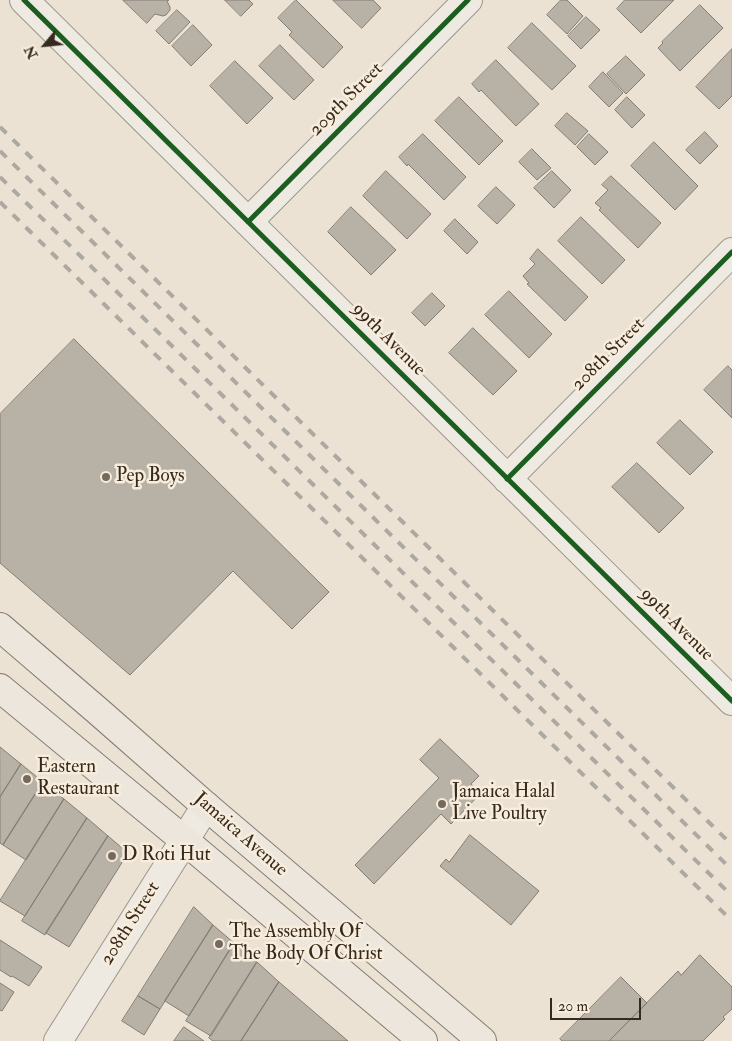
<!DOCTYPE html>
<style>
body{margin:0}
#map{position:relative;width:732px;height:1041px;overflow:hidden;background:#ebe2d3;font-family:"IM FELL Double Pica",serif}
canvas{display:block}
.north{position:absolute;left:20px;top:20px;width:50px;height:50px;-webkit-text-stroke:4px #f8eddc;paint-order:stroke;rotate:242deg;font-size:14px;font-weight:700;line-height:20px;text-align:center;color:#362a1e}
.north::after{content:'';display:block;margin:auto;width:18px;height:22px;background:#362a1e;clip-path:polygon(50% 0,100% 100%,50% 72%,0 100%)}
.scale{position:absolute;left:550px;top:998px;width:91px;height:22px;box-sizing:border-box;border:2px solid #362a1e;border-top:0;padding-left:6px;font-size:15px;line-height:18px;white-space:nowrap;color:#362a1e;-webkit-text-stroke:4px #f8eddc;paint-order:stroke}
</style>
<div id="map">
<canvas width="732" height="1041"></canvas>
<div class="north">N</div>
<div class="scale">20 m</div>
</div>
<script>
const g = document.querySelector('canvas').getContext('2d');
g.lineJoin = 'round';
function fillPath(path, color) { g.fillStyle = color; g.fill(path, 'evenodd'); }
function stroke(path, color, width, dash) { g.strokeStyle = color; g.lineWidth = width; g.lineCap = dash ? 'butt' : 'round'; g.setLineDash(dash || []); g.stroke(path); }
function write(font, color, halo, rows, align = 'center') {
  g.font = font + ' "IM FELL Double Pica",serif'; g.lineWidth = 5; g.setLineDash([]); g.textBaseline = 'middle'; g.strokeStyle = halo; g.fillStyle = color; for (const [text, x, y, turn = 0] of rows) {
    g.save(); g.translate(x, y); g.rotate((+turn || 0) * Math.PI / 180); g.textAlign = isNaN(turn) ? turn : align; if (halo) g.strokeText(text, 0, 0); g.fillText(text, 0, 0); g.restore();
  }
}
const building = new Path2D(`
 M123 0H169L167 1 170 7V10L166 15 163 16 155 14 147 23Z
 M225 0H249L253 4 241 16Z
 M296 0 343 47 323 68 289 35 292 32 278 18Z
 M333 0H373L381 8 362 28Z
 M561 0H567L583 16 567 34 547 15Z
 M625 0H674L641 33 617 9Z
 M700 5 723 28 680 71 658 48 663 43 662 42Z
 M177 10 190 22 169 44 156 31Z
 M586 17 600 30 581 49 568 36Z
 M532 23 576 66 552 90 508 48Z
 M193 25 212 45 191 66 172 46Z
 M280 45 314 80 294 100 259 66Z
 M732 49V96L719 109 696 87Z
 M626 56 645 75 626 94 607 74Z
 M496 60 539 104 516 126 481 90 479 92 472 84Z
 M235 61 273 98 247 124 210 86Z
 M603 72 623 93 609 107 589 87Z
 M459 97 503 141 479 165 435 121Z
 M627 97 645 115 632 128 615 110Z
 M567 113 588 131 575 145 555 126Z
 M705 132 718 146 700 164 686 150Z
 M423 134 466 177 444 200 408 164 407 166 399 157Z
 M589 134 608 152 595 165 577 147Z
 M654 142 698 186 675 210 631 166Z
 M532 149 551 168 537 180 519 162Z
 M386 171 431 214 407 239 363 196Z
 M552 171 571 190 554 208 534 188Z
 M611 176 661 223 638 248 599 210 601 208 595 203 608 190 602 185Z
 M496 187 515 205 497 224 478 206Z
 M351 207 396 250 371 275 328 232Z
 M581 217 625 260 602 284 558 241Z
 M455 219 478 242 467 254 444 231Z
 M538 249 588 297 565 321 527 284 529 283 523 276 535 264 530 259Z
 M509 291 552 334 529 358 485 315Z
 M432 293 445 306 425 326 412 313Z
 M473 328 517 371 493 395 449 353Z
 M74 339 329 592 292 629 233 571 130 675 0 563V414Z
 M728 366 732 370V418L704 390Z
 M680 420 713 452 690 475 657 443Z
 M637 463 684 508 659 533 612 487Z
 M440 739 479 776 471 784 481 793 451 824 441 814 374 884 355 865 439 778 420 760Z
 M0 747 21 764 0 797Z
 M21 764 43 782 3 845 0 843V797Z
 M43 782 64 799 26 860 3 845Z
 M64 799 87 818 25 916 0 901Z
 M87 818 108 836 45 935 22 921Z
 M470 835 539 891 511 925 440 866 446 859 449 862Z
 M108 836 128 853 69 947 46 933Z
 M194 907 213 925 160 1009 138 996Z
 M213 925 234 943 189 1016 165 1001Z
 M0 940 42 967 29 986 12 976 11 977 0 970Z
 M234 943 257 962 211 1036 186 1021Z
 M700 955 732 987V1009L723 1017 725 1019 703 1041H609L678 971 681 975Z
 M257 962 279 982 241 1041H213L209 1038Z
 M621 977 647 1003 609 1041H562L560 1039Z
 M279 982 348 1041H241Z
 M0 983 14 992 2 1011 0 1010Z
 M138 996 160 1009 144 1035 122 1021Z
 M184 1027 204 1041H174Z`);
fillPath(building, '#b8b1a6');
stroke(building, '#837d74', 1);
const minor = new Path2D(`
 M24 0 732 701
 M248 222 468 0
 M507 479 732 252
 M58 1041 206 806`);
const primary = new Path2D(`
 M0 627 99 712 206 806 482 1041
 M0 688 184 840 423 1041`);
stroke(minor, '#9d968c', 30);
stroke(primary, '#837d74', 30);
stroke(minor, '#eeeae2', 28);
stroke(primary, '#ece6dd', 28);
stroke(new Path2D(`
 M0 127 732 845
 M0 151 732 870
 M0 177 732 896
 M0 202 732 921`), '#ada8a1', 4, [9, 9]);
stroke(new Path2D(`
 M24 0 732 701
 M248 222 468 0
 M507 479 732 252`), '#1b5e20', 5);
for (const [x, y, r, color] of [
 [106,477,5,"#756a5d"],
 [27,779,5,"#756a5d"],
 [442,804,5,"#756a5d"],
 [112,856,5,"#756a5d"],
 [219,944,5,"#756a5d"]
]) { const dot = new Path2D(); dot.arc(x, y, r, 0, 2 * Math.PI); g.fillStyle = color; g.fill(dot); stroke(dot, '#f8eddc', 2); }
write('19px', '#362a1e', '#f8eddc', [
 ["209th Street",347,100,-45],
 ["99th Avenue",388,340,45],
 ["208th Street",609,355,-45],
 ["99th Avenue",676,625,45],
 ["Jamaica Avenue",240,835,41],
 ["208th Street",131,924,-58]
]);
write('19px', '#362a1e', '#f8eddc', [
 ["Pep Boys",116,477],
 ["Eastern",37,768],
 ["Restaurant",37,790],
 ["Jamaica Halal",452,793],
 ["Live Poultry",452,815],
 ["D Roti Hut",122,856],
 ["The Assembly Of",229,933],
 ["The Body Of Christ",229,955]
], 'left');
</script>
